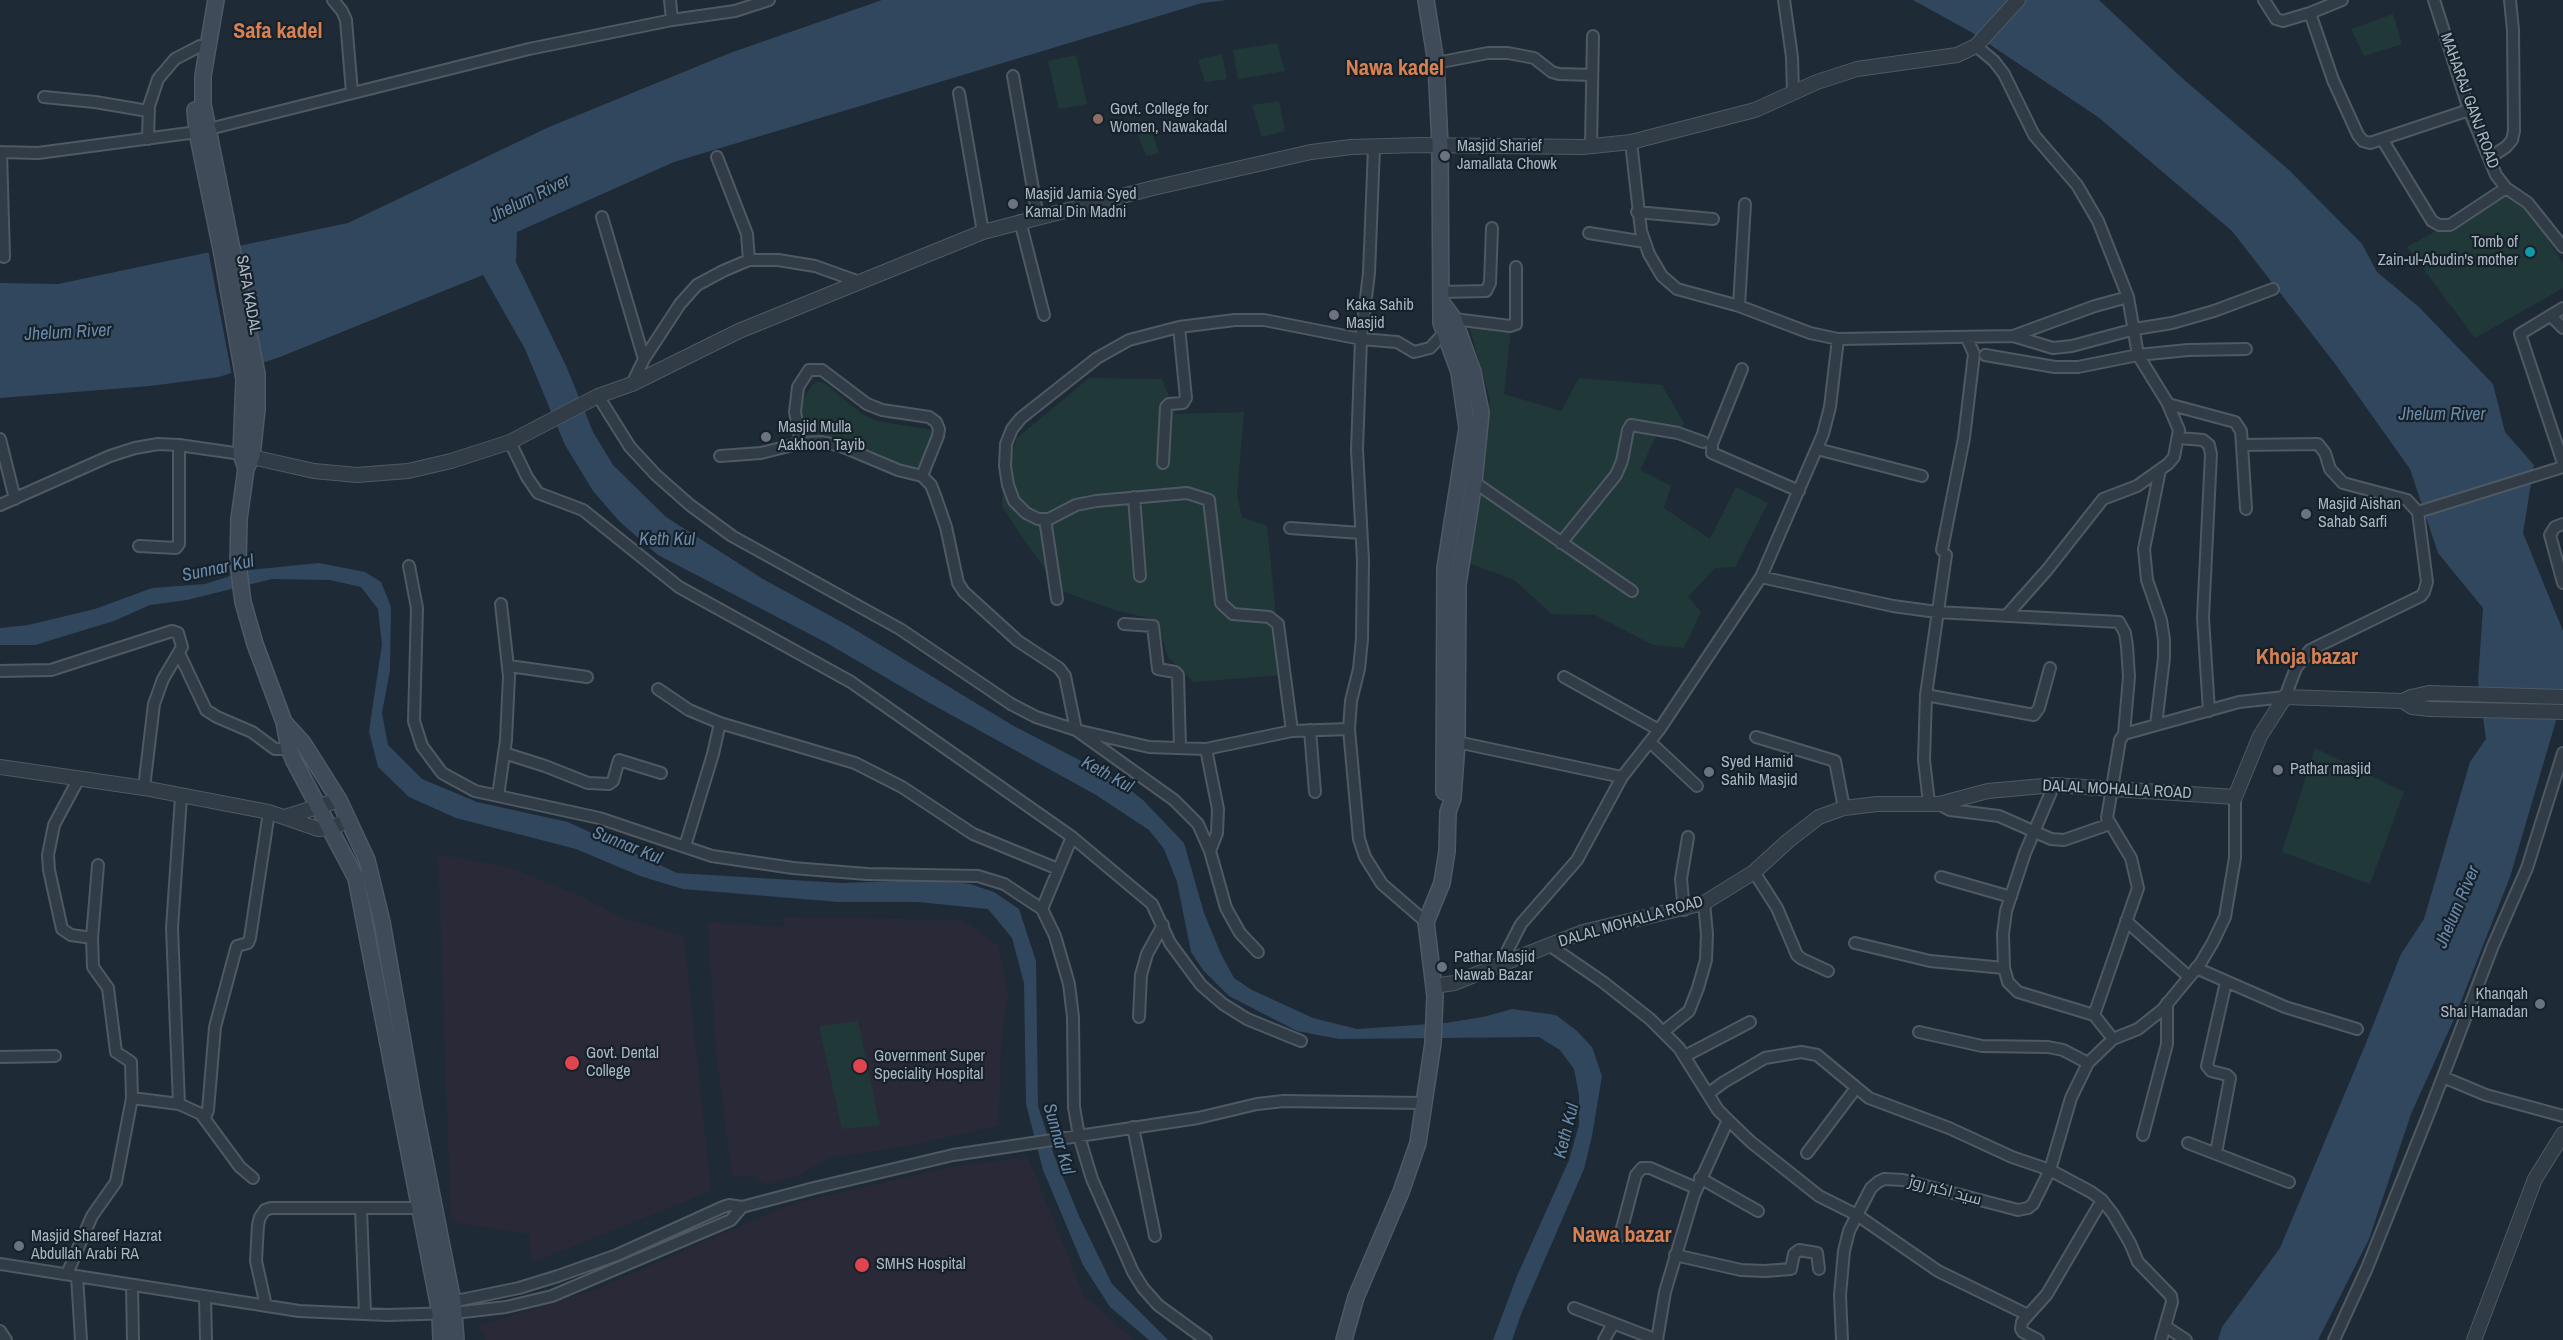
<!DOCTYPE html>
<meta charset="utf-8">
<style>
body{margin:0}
canvas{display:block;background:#1e2a35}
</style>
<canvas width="2563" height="1340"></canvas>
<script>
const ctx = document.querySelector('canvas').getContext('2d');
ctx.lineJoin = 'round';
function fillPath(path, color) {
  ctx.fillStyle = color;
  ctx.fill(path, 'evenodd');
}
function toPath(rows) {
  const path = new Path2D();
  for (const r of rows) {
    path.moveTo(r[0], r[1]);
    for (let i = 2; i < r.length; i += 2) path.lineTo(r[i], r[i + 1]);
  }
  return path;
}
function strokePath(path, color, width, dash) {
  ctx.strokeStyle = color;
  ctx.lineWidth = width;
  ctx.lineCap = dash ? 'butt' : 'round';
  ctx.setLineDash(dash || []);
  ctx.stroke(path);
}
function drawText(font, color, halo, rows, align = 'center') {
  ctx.font = font + ' "Archivo Narrow",Cairo,sans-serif';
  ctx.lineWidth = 4.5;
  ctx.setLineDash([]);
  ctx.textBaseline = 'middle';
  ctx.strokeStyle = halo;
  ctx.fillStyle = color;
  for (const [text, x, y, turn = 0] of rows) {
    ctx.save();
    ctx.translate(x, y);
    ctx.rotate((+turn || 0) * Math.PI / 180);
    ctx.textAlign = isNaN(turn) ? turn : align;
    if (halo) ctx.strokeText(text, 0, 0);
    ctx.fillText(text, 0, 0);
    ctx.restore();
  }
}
fillPath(toPath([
 [438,854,511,868,582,897,623,918,684,936,711,1191,532,1263,529,1234,451,1222],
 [784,917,962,920,999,946,1008,995,1001,1042,999,1125,919,1144,830,1158,799,1175,766,1185,751,1176,732,1177,715,1041,708,922,784,927],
 [1028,1157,1084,1296,1134,1340,487,1340,478,1326,597,1289,788,1205,945,1168]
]), '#2a2937');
fillPath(toPath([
 [2393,14,2402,44,2364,56,2351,29],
 [1277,43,1285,71,1238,79,1233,50],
 [1222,54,1227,79,1205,82,1198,60],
 [1076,55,1087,104,1059,109,1048,61],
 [1279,101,1285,131,1262,137,1252,105],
 [1150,127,1159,153,1146,156,1136,130],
 [2507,192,2526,205,2563,263,2563,288,2475,338,2407,247,2436,231,2450,228],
 [1467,319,1511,329,1504,394,1561,411,1579,378,1662,385,1684,423,1680,435,1658,432,1640,470,1671,486,1664,508,1710,539,1736,487,1768,503,1735,567,1715,568,1688,597,1701,612,1684,648,1653,645,1595,615,1552,614,1514,580,1469,563,1490,399],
 [1089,378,1162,379,1176,414,1244,412,1237,495,1242,517,1267,526,1282,675,1194,682,1168,657,1157,620,1114,610,1060,590,1022,537,1002,506,1003,478,1017,438],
 [817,381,824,383,862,414,877,421,933,430,934,436,920,474,802,440,799,418,800,404,812,385],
 [2315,748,2404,792,2370,884,2282,852],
 [858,1021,880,1125,842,1129,819,1026]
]), '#203838');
fillPath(toPath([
 [882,0,1227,0,1202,3,674,162,517,232,516,262,567,368,593,432,613,465,666,517,763,579,849,626,1012,725,1116,779,1143,800,1184,843,1204,913,1221,954,1234,978,1252,990,1313,1018,1357,1029,1445,1023,1483,1017,1512,1009,1556,1015,1577,1031,1592,1047,1602,1076,1592,1136,1584,1169,1522,1312,1512,1340,1493,1340,1517,1276,1569,1160,1579,1125,1579,1095,1574,1069,1560,1050,1539,1037,1339,1039,1297,1031,1229,996,1203,970,1191,952,1177,882,1164,849,1149,830,1096,795,926,701,825,642,658,555,620,522,593,491,565,445,525,349,483,275,280,357,219,377,150,386,0,398,0,283,58,284,348,223,549,127,730,53],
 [1913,0,2099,0,2182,78,2289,170,2362,244,2377,272,2419,307,2493,384,2505,432,2534,465,2523,533,2563,631,2563,697,2510,877,2454,1019,2411,1114,2369,1239,2318,1340,2218,1340,2222,1327,2280,1248,2366,1043,2401,954,2424,919,2470,762,2486,739,2478,681,2483,608,2438,553,2410,469,2336,365,2232,231,2098,117,1971,32],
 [319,563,365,572,381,582,391,607,390,670,382,713,388,745,422,779,477,802,568,822,677,873,842,883,932,880,970,884,994,892,1019,909,1036,961,1038,1106,1054,1155,1079,1216,1112,1284,1168,1340,1149,1340,1110,1307,1083,1265,1043,1170,1026,1104,1024,983,1012,938,988,909,918,902,838,902,683,889,640,876,576,849,456,818,409,797,378,767,369,731,382,644,378,609,361,587,330,580,272,579,187,600,150,605,114,621,35,645,0,645,0,628,28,625,95,609,152,588,205,584,249,570]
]), '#30475e');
fillPath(toPath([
 [237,243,260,367,232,376,208,249]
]), '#1e2a35');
const minor = toPath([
 [333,0,342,11,346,20,352,93],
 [670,0,672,20],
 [1784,0,1792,57,1793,93],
 [2264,0,2276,19,2283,21,2310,13],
 [2342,0,2310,13,2333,80,2358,135,2363,141,2370,143,2469,110],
 [2434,0,2469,110,2496,175,2506,188,2528,203,2563,247],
 [1976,46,1994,61,2004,74,2034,135,2077,185,2098,221,2128,297,2138,355,2167,402,2179,430,2174,457,2168,464,2137,486,2103,499,2047,570,2007,615],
 [1436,63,1488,53,1508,53,1534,58,1552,72,1559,74,1592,75],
 [1013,76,1038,217],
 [959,93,983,232],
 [44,97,95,102,148,111],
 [148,139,149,106,158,79,175,59,200,46],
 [2382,139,2432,221,2439,225,2450,225,2506,188],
 [1631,142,1641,231,1649,254,1662,276,1677,289,1739,306,1810,333,1838,339,2013,336,2095,306,2128,297],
 [1591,146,1593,36],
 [1374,148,1369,273,1361,339,1357,450,1363,560,1362,639,1359,669,1351,701,1349,729,1359,839,1365,857,1382,884,1426,922],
 [0,152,38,153,197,132,529,49,672,20,735,11,769,0],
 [1,152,4,257],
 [717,157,747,234,749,260],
 [2489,158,2506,147,2512,140,2514,131,2513,30,2510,0],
 [1637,212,1713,219],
 [602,217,644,359],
 [1020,221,1044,315],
 [1589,233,1645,242],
 [1441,292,1486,291,1490,283,1492,228],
 [1739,306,1745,204],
 [2563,308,2520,334,2563,463],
 [2551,316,2563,328],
 [1454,319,1510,326,1516,324,1516,267],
 [2013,336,2053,348,2072,346,2135,329,2172,323,2214,311,2273,289],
 [1985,355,2055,367,2078,367,2138,355,2188,350,2246,349],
 [1742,369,1712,444,1712,453,1799,491],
 [632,384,644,359,680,304,697,285,723,271,749,260,778,260,815,266,857,281],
 [598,396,630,447,656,475,690,505,732,536,900,629,1011,704,1036,717,1076,730,1149,747,1206,749,1292,731,1349,729],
 [2179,438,2203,440,2209,445,2211,454,2203,618,2209,711],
 [0,439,15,499],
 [510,442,527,477,538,493,583,510,679,587,851,682,1072,837,1152,904,1170,943,1201,985,1223,1004,1247,1019,1301,1041],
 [801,443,795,412,798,387,809,370,822,370,867,404,882,410,929,417,936,422,939,429,938,436,922,476],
 [2242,445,2246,509],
 [1817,449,1922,476],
 [720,456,761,453,801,443,822,442,841,446,898,470,922,476,931,485,936,498,946,527,958,583,964,592,1018,641,1059,668,1065,676,1076,730,1174,800,1198,824,1210,851,1226,908,1240,933,1258,952],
 [1163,463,1166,407,1169,404,1183,403,1186,398,1179,327],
 [1474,482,1632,591],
 [1134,497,1140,576],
 [0,505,110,456,135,448,158,444,179,445,241,454],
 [2418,512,2563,467],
 [1045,519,1057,599],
 [2563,524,2555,527,2550,535,2563,583],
 [1290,528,1361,533],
 [1561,543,1616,475,1622,461,1628,430,1631,425,1678,433,1703,442],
 [139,546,176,548,179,544,179,445],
 [1942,550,1964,438,1974,354,1967,338],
 [409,566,417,608,414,721,422,746,442,773,475,791,599,818,712,856,793,868,867,874,978,876,1004,884,1042,909,1055,936,1069,984,1073,1017,1074,1107,1079,1136,1092,1179,1133,1272,1143,1288,1158,1305,1206,1340],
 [1761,577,1893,606,1937,612,2119,622,2125,633,2127,646,2129,677,2124,734],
 [1124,624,1153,626,1158,669,1175,672,1178,675,1180,748],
 [179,653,206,710,217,717,252,732,275,749,289,749],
 [509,666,587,677],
 [0,671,51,670,172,631,178,633,182,647,163,679,154,704,144,788],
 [1564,677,1659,730],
 [658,689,689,710,720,723,855,763,902,787,973,834,1058,869],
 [1926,695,2034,715,2039,708,2050,668],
 [2156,725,2164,658,2164,640,2161,620,2147,580,2144,549,2160,470],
 [1310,730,1315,792],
 [1292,731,1278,624,1269,617,1233,614,1221,603,1209,500,1187,493,1096,501,1076,505,1049,519,1038,519,1026,513,1014,501,1008,485,1005,466,1006,444,1012,429,1021,418,1097,358,1129,340,1179,327,1235,320,1264,320,1361,339,1397,342,1414,352,1430,348,1444,333],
 [1756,737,1835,761,1844,808],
 [1457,742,1622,777],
 [1650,742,1697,786],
 [1206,749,1218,809,1217,833,1210,851],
 [504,753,545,766,588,783,609,784,613,781,619,760,661,773],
 [78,780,54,825,48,855,49,870,62,929,71,935,92,938],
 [2054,785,2025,853,2006,911,2003,934,2004,968,2008,982,2018,992,2094,1015],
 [498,796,506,740,509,676,501,604],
 [1929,803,1924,760,1926,695,1946,555],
 [1939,804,1950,810,1999,816,2051,839,2064,840,2110,824],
 [685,846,713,754,720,723],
 [1754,872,1777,908,1797,955,1802,959,1828,971],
 [1941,877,2011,897],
 [1042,909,1072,837],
 [1684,910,1681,879,1688,837],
 [2126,921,2188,976],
 [1855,943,1930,961,2004,968],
 [1549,945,1603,982,1650,1019,1679,1048,1718,1110,1728,1120,1751,1142,1819,1196,1857,1215,1938,1271,2028,1315],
 [1499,967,1521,924,1577,860,1622,777,1659,730,1761,577,1823,434,1830,407,1838,339],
 [2196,968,2285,1007,2357,1029],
 [1139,1017,1141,975,1147,954,1163,925],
 [1664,1031,1689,1011,1698,988,1706,960,1707,934,1704,903],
 [1919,1032,1982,1046,2048,1047,2063,1050,2088,1063],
 [2113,1039,2094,1015,2138,888,2131,858,2107,818,2120,740,2124,734,2239,702,2285,697,2296,668,2310,650,2421,596,2424,592,2427,582,2418,512,2407,500,2343,483,2330,469,2325,453,2318,444,2242,445,2241,431,2235,422,2168,404],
 [1685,1056,1750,1022],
 [0,1057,55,1056],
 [2443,1077,2486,1095,2563,1116],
 [1709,1093,1724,1082,1765,1058,1801,1052,1817,1055,1869,1098,1949,1128,2012,1157,2050,1170,2091,1192,2102,1200,2113,1214,2130,1243,2138,1262,2171,1296,2172,1302,2161,1340],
 [132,1098,179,1104,201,1114,240,1167,253,1178],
 [179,1104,172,928,181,797],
 [205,1118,208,1110,215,1027,236,949,237,946,248,943,250,938,269,812],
 [1133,1127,1155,1236],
 [2143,1135,2167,1044,2167,1003],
 [2188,1143,2289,1182],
 [1807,1153,1856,1088],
 [2216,1153,2230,1078,2227,1075,2211,1071,2207,1066,2226,982],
 [1700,1178,1758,1211],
 [361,1208,365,1314],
 [1620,1236,1636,1175,1642,1168,1650,1168,1696,1188],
 [1675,1255,1741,1270,1765,1271,1791,1269,1794,1254,1799,1250,1817,1253,1819,1269],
 [0,1264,299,1311,387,1315,454,1313,506,1307,552,1296,731,1220,742,1207],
 [67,1274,92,1216,116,1182,132,1098,131,1062,116,1052,108,988,93,967,92,938,98,865],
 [77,1276,81,1340],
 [132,1285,133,1340],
 [205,1298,206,1340],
 [446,1303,519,1288,558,1276,617,1255,723,1207,729,1205,742,1207,814,1188,953,1155,1198,1118,1257,1104,1284,1101,1422,1103],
 [266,1306,256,1261,258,1225,260,1217,265,1210,271,1208,419,1208],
 [1574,1308,1657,1340],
 [2165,1326,2186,1340],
 [0,1331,6,1340],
 [1604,1340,1613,1324],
 [1657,1340,1665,1292,1694,1195,1728,1120],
 [1842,1340,1840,1295,1844,1251,1849,1231,1857,1215,1871,1188,1878,1182,1884,1179,1903,1180,2018,1210,2028,1208,2033,1204,2050,1170,2071,1098,2088,1063,2113,1039,2138,1029,2162,1010,2200,964,2213,942,2225,917,2235,858,2235,797],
 [2038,1340,2023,1332,2021,1329,2022,1322,2047,1294,2102,1200],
 [2334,1340,2367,1268,2429,1113,2492,948,2527,868,2563,753]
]);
const tertiary = toPath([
 [243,455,314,471,357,475,408,471,451,461,510,442,598,396,632,384,739,331,983,232,1153,188,1311,152,1351,147,1420,145,1583,147,1631,142,1755,110,1817,82,1857,69,1957,55,1976,46,2018,0],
 [2403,701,2412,707,2430,709,2563,712],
 [0,767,144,788,269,812,318,829,331,828,349,820],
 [285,817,339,800],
 [1434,986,1454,983,1583,932,1704,903,1754,872,1788,841,1819,817,1844,808,1877,804,1939,804,1988,791,2054,785,2235,797,2260,736,2285,697,2403,701,2411,697,2429,693,2563,697],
 [2474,1340,2535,1179,2563,1134]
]);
const secondary = toPath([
 [216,0,203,76,203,104,257,374,257,409,252,456,246,469,239,519,238,564,243,602,255,644,284,722,289,749,294,761,356,878,440,1313,441,1340],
 [1426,0,1436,63,1440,145,1441,323,1459,372,1467,428,1445,568,1444,792],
 [195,110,197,132,221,249,244,379,241,454,246,469],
 [284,722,303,743,339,800,367,860,382,922,415,1110,453,1302,456,1340],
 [1344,1340,1356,1297,1401,1192,1418,1143,1433,1043,1435,996,1426,922,1442,883,1447,851,1448,812,1453,798,1457,742,1458,584,1474,482,1481,413,1473,372,1454,319,1442,303]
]);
strokePath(minor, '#4e5964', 14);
strokePath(tertiary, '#4e5964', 16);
strokePath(secondary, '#4e5964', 18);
strokePath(minor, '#313c46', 10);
strokePath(tertiary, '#313c46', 14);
strokePath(secondary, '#3f4b59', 15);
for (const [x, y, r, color] of [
 [1098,119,6,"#8d6e63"],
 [1445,156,6,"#6b7280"],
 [1013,204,6,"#6b7280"],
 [2530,252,6,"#0f9aa8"],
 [1334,315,6,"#6b7280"],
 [766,437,6,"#6b7280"],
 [2306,514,6,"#6b7280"],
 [2278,770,6,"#6b7280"],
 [1709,772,6,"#6b7280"],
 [1442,967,6,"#6b7280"],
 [2540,1004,6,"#6b7280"],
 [572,1063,8,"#e0444e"],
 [860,1066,8,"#e0444e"],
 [19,1246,6,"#6b7280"],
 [862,1265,8,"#e0444e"]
]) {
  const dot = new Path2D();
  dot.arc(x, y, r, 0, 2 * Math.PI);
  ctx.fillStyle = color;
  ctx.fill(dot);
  strokePath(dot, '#17212a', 2);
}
drawText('16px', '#aab6c4', '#17212a', [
 ["MAHARAJ GANJ ROAD",2469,101,70],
 ["SAFA KADAL",248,295,80],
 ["DALAL MOHALLA ROAD",2117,790,3],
 ["DALAL MOHALLA ROAD",1631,922,-16],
 ["سید اکبر روڑ",1945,1191,15]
]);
drawText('16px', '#aab6c4', '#17212a', [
 ["Govt. College for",1110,110],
 ["Women, Nawakadal",1110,128],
 ["Masjid Sharief",1457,147],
 ["Jamallata Chowk",1457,165],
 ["Masjid Jamia Syed",1025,195],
 ["Kamal Din Madni",1025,213],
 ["Tomb of",2518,243,"right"],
 ["Zain-ul-Abudin's mother",2518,261,"right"],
 ["Kaka Sahib",1346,306],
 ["Masjid",1346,324],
 ["Masjid Mulla",778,428],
 ["Aakhoon Tayib",778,446],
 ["Masjid Aishan",2318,505],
 ["Sahab Sarfi",2318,523],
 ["Syed Hamid",1721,763],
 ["Sahib Masjid",1721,781],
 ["Pathar masjid",2290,770],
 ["Pathar Masjid",1454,958],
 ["Nawab Bazar",1454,976],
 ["Khanqah",2528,995,"right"],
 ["Shai Hamadan",2528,1013,"right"],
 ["Govt. Dental",586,1054],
 ["College",586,1072],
 ["Government Super",874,1057],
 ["Speciality Hospital",874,1075],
 ["Masjid Shareef Hazrat",31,1237],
 ["Abdullah Arabi RA",31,1255],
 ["SMHS Hospital",876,1265]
], 'left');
drawText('italic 18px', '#698aaa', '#17212a', [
 ["Jhelum River",530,199,-26],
 ["Jhelum River",68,333,-3],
 ["Jhelum River",2442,415],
 ["Keth Kul",667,540],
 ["Sunnar Kul",218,569,-12],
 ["Keth Kul",1107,775,29],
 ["Sunnar Kul",627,846,22],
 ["Jhelum River",2458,907,-67],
 ["Keth Kul",1567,1131,-76],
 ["Sunnar Kul",1058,1139,74]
]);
drawText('bold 22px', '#d78052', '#17212a', [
 ["Safa kadel",278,32],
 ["Nawa kadel",1395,69],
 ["Khoja bazar",2307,658],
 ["Nawa bazar",1622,1236]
]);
</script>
